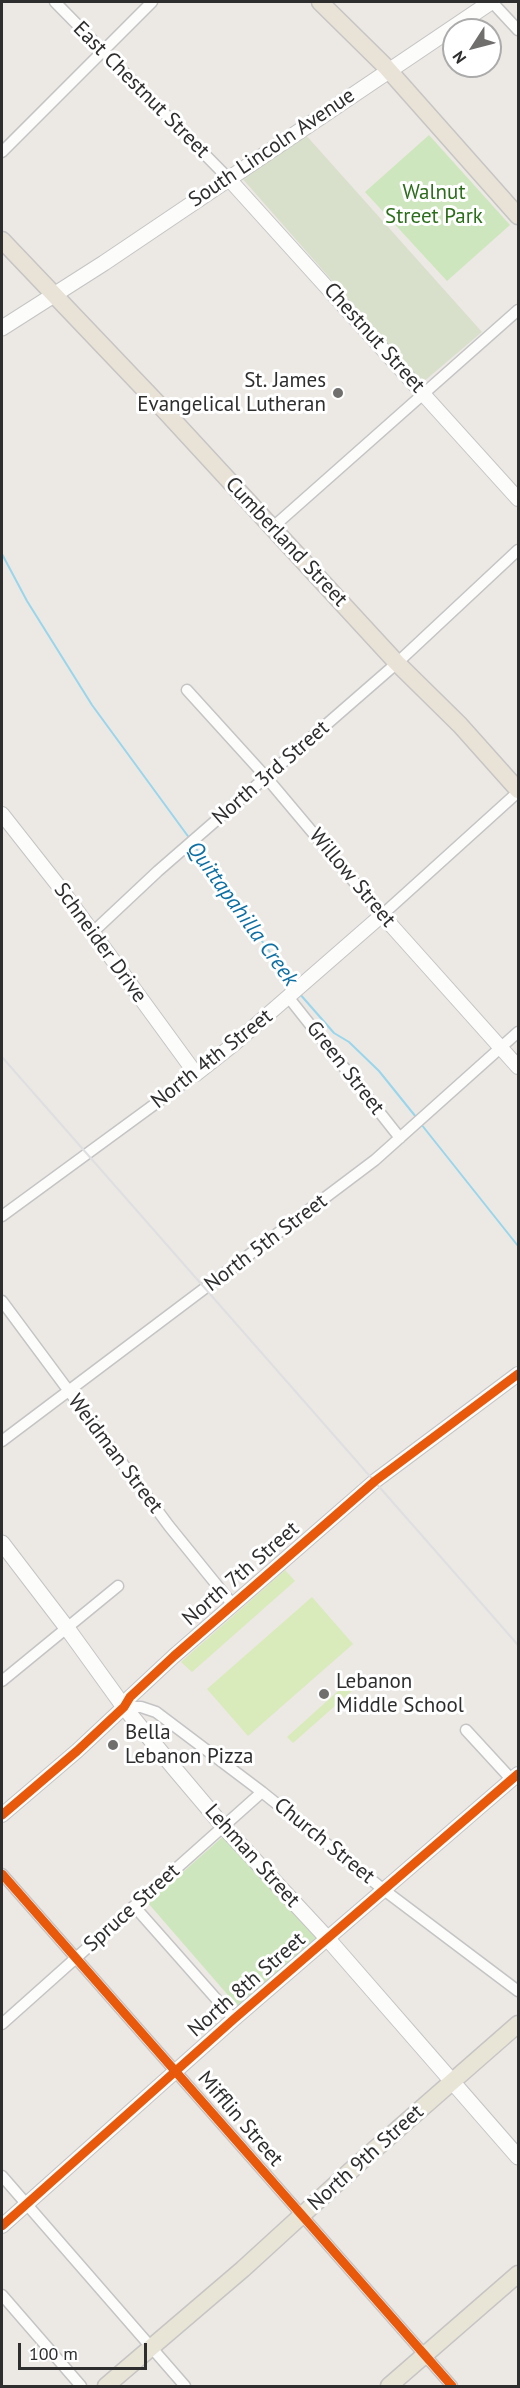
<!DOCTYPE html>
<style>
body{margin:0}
#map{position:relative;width:520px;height:2388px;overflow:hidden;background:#ece8e4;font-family:"PT Sans",sans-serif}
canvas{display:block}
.frame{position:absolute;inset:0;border:3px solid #2e2e2e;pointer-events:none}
.north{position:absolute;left:442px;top:18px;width:60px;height:60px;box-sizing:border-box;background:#fff;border:2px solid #ababab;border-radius:50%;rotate:234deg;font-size:16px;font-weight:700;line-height:24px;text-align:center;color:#2e2e2e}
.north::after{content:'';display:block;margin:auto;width:21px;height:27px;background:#706f6e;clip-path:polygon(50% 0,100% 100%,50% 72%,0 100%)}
.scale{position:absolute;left:18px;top:2343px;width:129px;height:27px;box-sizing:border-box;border:3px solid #2e2e2e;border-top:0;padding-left:8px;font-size:18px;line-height:21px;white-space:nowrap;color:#2e2e2e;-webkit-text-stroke:4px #fff;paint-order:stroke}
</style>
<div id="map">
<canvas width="520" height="2388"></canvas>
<div class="frame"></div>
<div class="north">N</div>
<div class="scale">100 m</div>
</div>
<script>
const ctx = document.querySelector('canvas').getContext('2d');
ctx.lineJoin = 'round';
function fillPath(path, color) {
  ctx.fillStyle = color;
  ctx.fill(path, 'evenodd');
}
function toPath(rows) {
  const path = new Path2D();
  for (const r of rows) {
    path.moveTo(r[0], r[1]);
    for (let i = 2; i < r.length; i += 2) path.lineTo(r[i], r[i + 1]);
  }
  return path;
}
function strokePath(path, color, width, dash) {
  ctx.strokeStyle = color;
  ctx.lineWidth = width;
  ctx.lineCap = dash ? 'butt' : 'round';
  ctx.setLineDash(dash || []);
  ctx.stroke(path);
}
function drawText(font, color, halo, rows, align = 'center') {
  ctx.font = font + ' "PT Sans",sans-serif';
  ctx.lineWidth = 6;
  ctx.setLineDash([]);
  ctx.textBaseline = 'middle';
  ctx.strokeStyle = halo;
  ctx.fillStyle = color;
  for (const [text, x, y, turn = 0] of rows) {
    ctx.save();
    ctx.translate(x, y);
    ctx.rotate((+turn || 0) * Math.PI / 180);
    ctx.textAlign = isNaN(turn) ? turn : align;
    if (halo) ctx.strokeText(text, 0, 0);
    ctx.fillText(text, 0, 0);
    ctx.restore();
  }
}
fillPath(toPath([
 [429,135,510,225,447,281,365,192],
 [227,1833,322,1938,240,2009,148,1903]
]), '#cee6be');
fillPath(toPath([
 [304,133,482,332,422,383,241,177]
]), '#d8e0cc');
fillPath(toPath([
 [285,1570,295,1581,192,1672,181,1662],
 [312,1597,353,1644,248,1736,207,1689],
 [347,1683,353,1690,293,1743,287,1737]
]), '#d9eabb');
strokePath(toPath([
 [2,554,27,601,92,705,190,839],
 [193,844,294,986],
 [299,993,334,1033,349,1042,379,1071,416,1117],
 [421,1124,518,1246]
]), '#99d6ec', 2);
const minor = toPath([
 [55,2,228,178],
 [492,2,518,30],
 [2,152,152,2],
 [273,527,518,310],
 [187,690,266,777,382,915,518,792],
 [93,932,158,871,397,663,518,550],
 [289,998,400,1138],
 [2,1216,196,1074],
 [2,1301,169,1526,233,1605],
 [2,1441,375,1160,518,1032],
 [2,1681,118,1586],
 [124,1707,141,1707,156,1712,262,1792,384,1890,518,1991],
 [466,1730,512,1780],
 [2,1874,452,2386],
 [134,1906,234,2019],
 [2,2024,262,1792],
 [2,2176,185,2386],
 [2,2295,81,2386]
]);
const tertiary = toPath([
 [228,178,518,499],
 [2,814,61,889,196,1074,234,1044,382,915,518,1067],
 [2,1815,77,1751,124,1707,130,1697,174,1656,375,1481,518,1374],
 [2,2226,234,2019,518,1774]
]);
const secondary = toPath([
 [2,328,104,263,491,2],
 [2,1543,67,1628,124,1707,174,1768,223,1826,327,1938,518,2157]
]);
const primary = toPath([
 [106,2386,243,2269,358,2164,518,2024],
 [389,2386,518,2274]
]);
const trunk = toPath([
 [320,2,385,66,518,216],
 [2,240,164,410,397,663,460,725,518,790]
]);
strokePath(minor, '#c5c4c5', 13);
strokePath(tertiary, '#c5c4c5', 16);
strokePath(secondary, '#c5c4c5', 17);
strokePath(primary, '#c6c5c4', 19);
strokePath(trunk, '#c6c5c4', 19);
strokePath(minor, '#fcfcfb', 10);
strokePath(tertiary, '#fcfcfb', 14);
strokePath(secondary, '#fcfcfb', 15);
strokePath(primary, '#e8e4d6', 16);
strokePath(trunk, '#e9e2d6', 16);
strokePath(toPath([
 [2,1057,518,1645]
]), '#dfdfe1', 2);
strokePath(toPath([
 [2,1815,77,1751,124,1707,130,1697,174,1656,375,1481,518,1374],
 [2,1874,452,2386],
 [2,2226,234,2019,518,1774]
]), '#e8590c', 9);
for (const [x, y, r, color] of [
 [338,393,6,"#706f6e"],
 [324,1694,6,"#706f6e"],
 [113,1745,6,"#706f6e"]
]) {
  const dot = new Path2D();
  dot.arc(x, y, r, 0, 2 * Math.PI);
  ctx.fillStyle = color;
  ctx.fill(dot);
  strokePath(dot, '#fff', 2);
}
drawText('21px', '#2e2e2e', '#fff', [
 ["East Chestnut Street",141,90,45],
 ["South Lincoln Avenue",272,148,-34],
 ["Chestnut Street",374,338,48],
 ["Cumberland Street",286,542,47],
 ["North 3rd Street",271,773,-41],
 ["Willow Street",352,878,50],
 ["Schneider Drive",100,943,54],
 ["North 4th Street",212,1059,-38],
 ["Green Street",345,1068,52],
 ["North 5th Street",266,1243,-37],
 ["Weidman Street",115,1454,53],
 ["North 7th Street",241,1574,-41],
 ["Church Street",324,1841,39],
 ["Lehman Street",252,1856,48],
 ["Spruce Street",132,1908,-42],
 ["North 8th Street",247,1985,-41],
 ["Mifflin Street",240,2119,49],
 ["North 9th Street",366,2158,-42]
]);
drawText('21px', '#2c6e1b', '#fff', [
 ["Walnut",434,193],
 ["Street Park",434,217]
]);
drawText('21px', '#2e2e2e', '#fff', [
 ["St. James",326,381,"right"],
 ["Evangelical Lutheran",326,405,"right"],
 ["Lebanon",336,1682],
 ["Middle School",336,1706],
 ["Bella",125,1733],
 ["Lebanon Pizza",125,1757]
], 'left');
drawText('italic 22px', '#0d6fa3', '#fff', [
 ["Quittapahilla Creek",242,914,54]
]);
</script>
